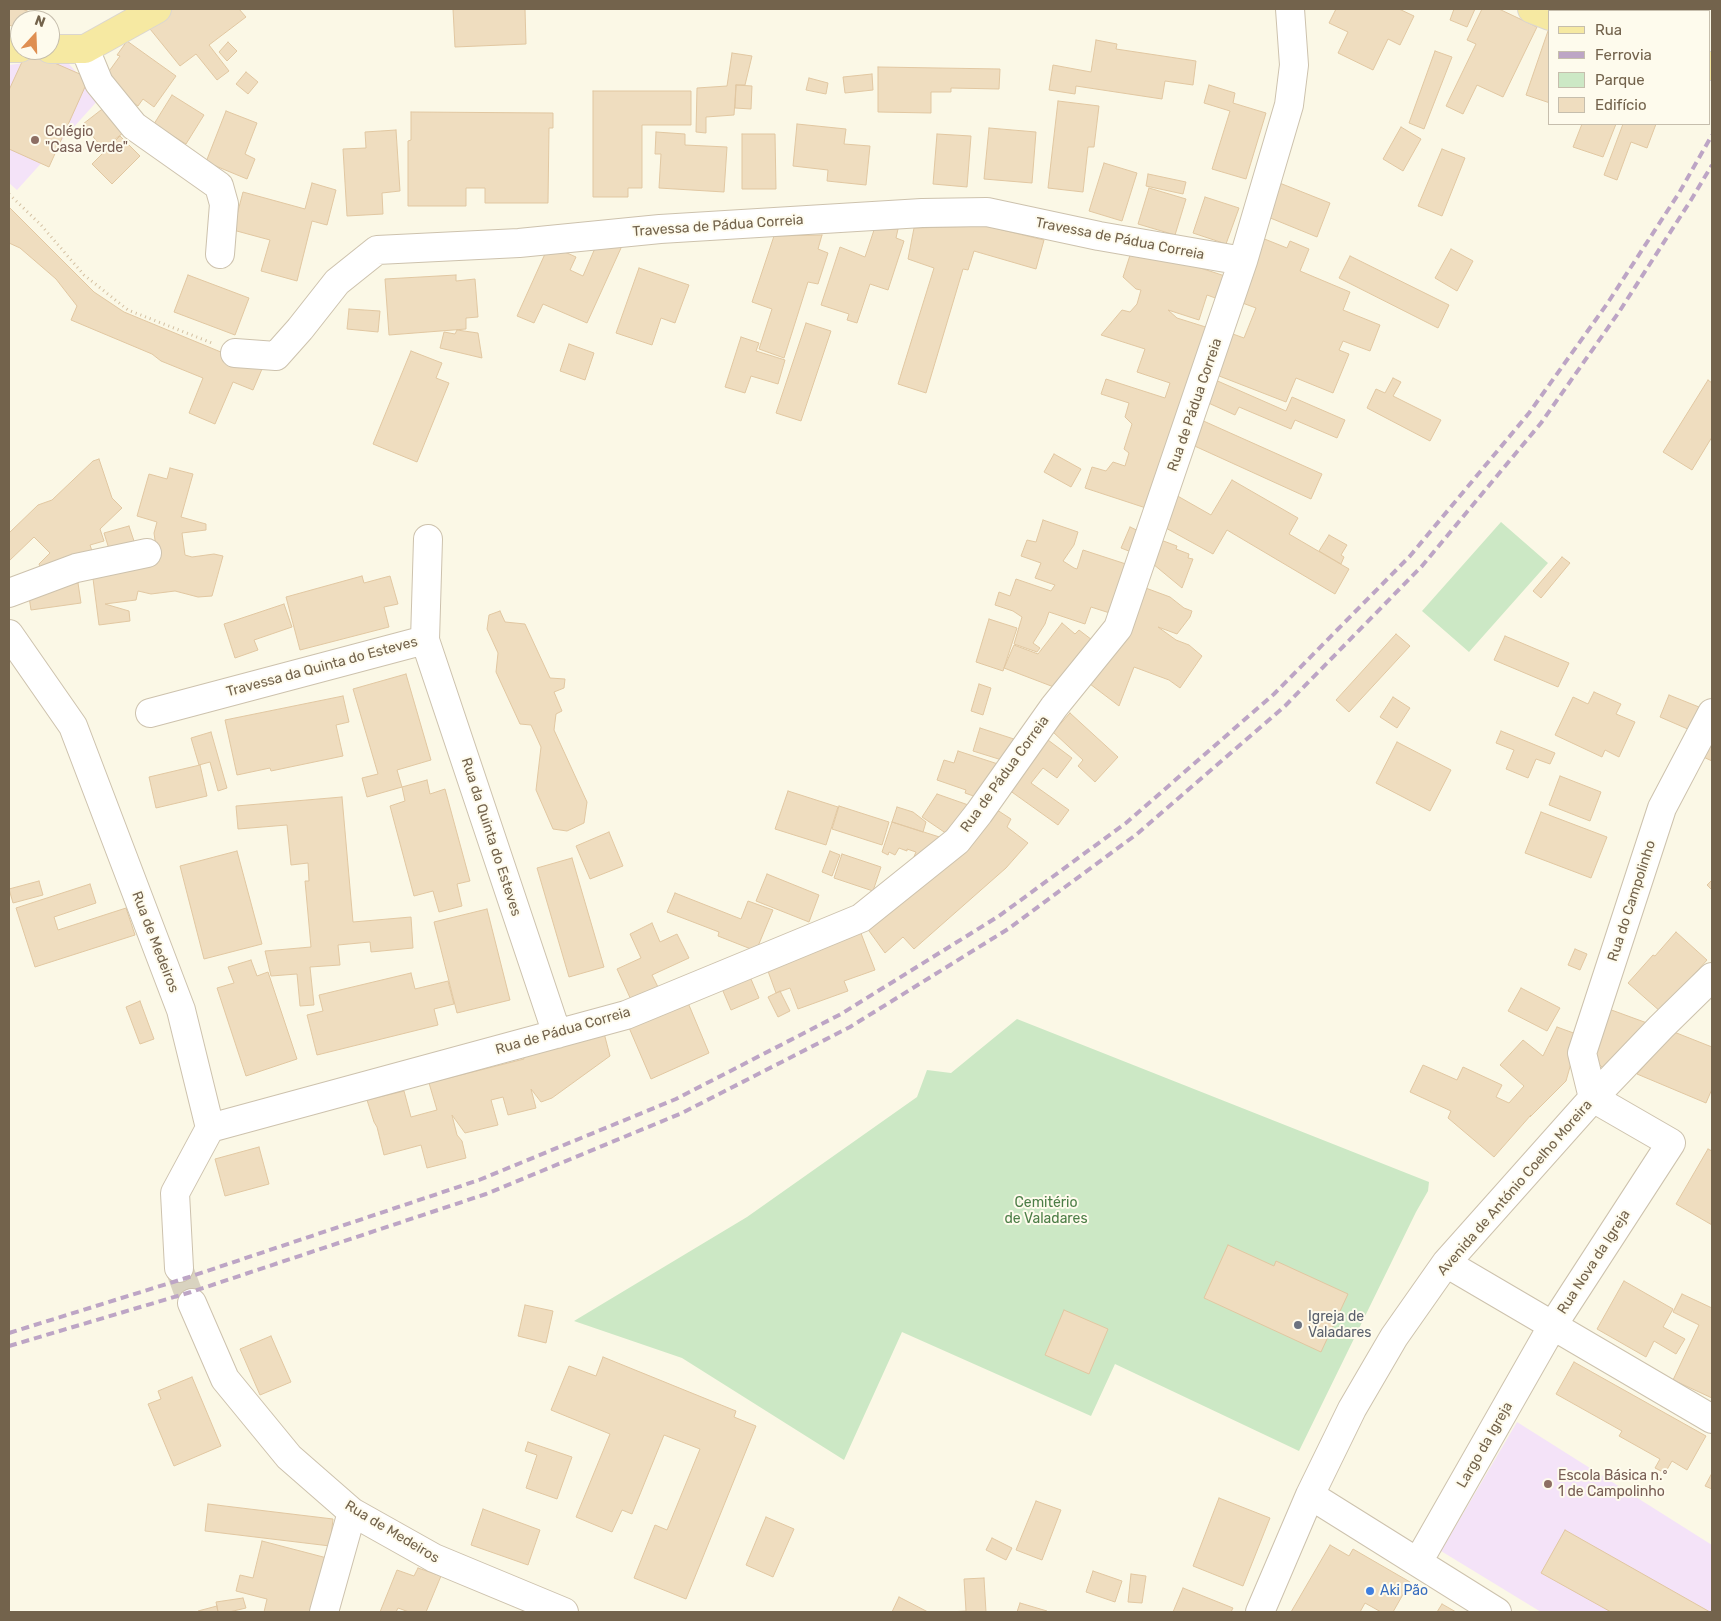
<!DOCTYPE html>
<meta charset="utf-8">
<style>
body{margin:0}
#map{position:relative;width:1721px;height:1621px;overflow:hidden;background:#fbf8e6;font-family:Rubik,sans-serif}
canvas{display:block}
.frame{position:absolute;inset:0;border:10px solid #73634c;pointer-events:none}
.legend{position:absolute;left:1548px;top:10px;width:162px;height:115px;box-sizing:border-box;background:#fefbed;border:1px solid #c6bead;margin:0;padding:6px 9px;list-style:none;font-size:15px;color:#73634c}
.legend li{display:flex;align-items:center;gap:10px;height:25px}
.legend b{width:25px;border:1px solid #c6bead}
.north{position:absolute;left:10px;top:10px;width:50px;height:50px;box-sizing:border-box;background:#fefbed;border:1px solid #c6bead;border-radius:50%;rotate:20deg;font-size:14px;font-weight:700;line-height:20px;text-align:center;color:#73634c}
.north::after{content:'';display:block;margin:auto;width:18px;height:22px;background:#df8f52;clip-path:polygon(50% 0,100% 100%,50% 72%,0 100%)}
</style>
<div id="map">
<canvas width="1721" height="1621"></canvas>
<div class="frame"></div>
<ul class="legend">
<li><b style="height:6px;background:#f6e9a2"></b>Rua</li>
<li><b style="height:6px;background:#bda5c5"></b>Ferrovia</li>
<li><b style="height:14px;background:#cce8c5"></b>Parque</li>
<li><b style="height:14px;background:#efddbf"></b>Edifício</li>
</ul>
<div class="north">N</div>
</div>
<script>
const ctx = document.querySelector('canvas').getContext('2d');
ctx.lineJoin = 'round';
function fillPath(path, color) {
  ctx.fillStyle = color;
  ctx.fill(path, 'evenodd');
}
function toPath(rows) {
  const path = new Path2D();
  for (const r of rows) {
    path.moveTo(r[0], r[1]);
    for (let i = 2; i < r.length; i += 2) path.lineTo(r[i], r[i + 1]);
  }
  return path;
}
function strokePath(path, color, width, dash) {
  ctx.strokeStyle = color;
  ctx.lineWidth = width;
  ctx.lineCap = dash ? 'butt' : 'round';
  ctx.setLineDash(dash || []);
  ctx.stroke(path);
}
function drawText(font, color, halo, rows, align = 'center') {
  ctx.font = font + ' Rubik,sans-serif';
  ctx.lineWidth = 4;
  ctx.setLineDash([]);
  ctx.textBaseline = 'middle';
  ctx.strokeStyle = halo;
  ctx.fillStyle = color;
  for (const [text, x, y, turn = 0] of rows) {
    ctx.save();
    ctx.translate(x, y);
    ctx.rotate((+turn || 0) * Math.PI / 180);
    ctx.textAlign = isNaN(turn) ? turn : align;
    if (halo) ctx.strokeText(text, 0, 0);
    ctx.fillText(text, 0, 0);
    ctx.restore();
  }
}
fillPath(toPath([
 [40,61,68,63,100,98,17,190,9,183,9,65],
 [1517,1422,1712,1545,1712,1612,1541,1612,1441,1551]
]), '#f4e3f8');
fillPath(toPath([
 [1501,522,1548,563,1469,652,1422,611],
 [1017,1019,1429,1182,1428,1191,1416,1212,1299,1451,1115,1364,1091,1416,902,1332,844,1460,682,1358,574,1321,747,1217,917,1097,927,1070,951,1073]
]), '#cce8c5');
const building = toPath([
 [9,9,22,9,30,12,27,20,20,20,20,29,9,25,9,9],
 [165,9,239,9,246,17,209,45,229,71,217,80,196,54,180,66,146,24,165,9],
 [453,9,525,9,526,44,455,47,453,9],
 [1336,9,1399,9,1414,16,1400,45,1388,39,1373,70,1338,53,1348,32,1329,23,1336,9],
 [1454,9,1475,9,1467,27,1450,20,1454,9],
 [1482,9,1499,9,1537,27,1503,97,1477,85,1463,114,1446,106,1476,44,1467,40,1482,9],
 [1626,9,1680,9,1684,11,1633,11,1626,9],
 [1549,28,1550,29,1550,103,1526,95,1549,28],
 [1096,40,1117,44,1116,49,1196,61,1193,85,1165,81,1162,99,1076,86,1075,94,1049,90,1053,65,1091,72,1096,40],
 [127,41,176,76,154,107,143,99,138,106,102,81,120,56,117,55,127,41],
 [228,42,237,51,227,61,219,52,228,42],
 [27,51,89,78,49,167,9,149,9,90,27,51],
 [1435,51,1452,57,1424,129,1409,123,1435,51],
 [732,53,752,56,745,85,736,85,734,115,706,117,706,133,696,132,697,88,727,86,732,53],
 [878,67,1000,69,999,89,951,88,951,92,931,92,931,113,878,112,878,67],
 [246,72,258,82,248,94,236,84,246,72],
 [872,74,873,90,845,93,843,77,872,74],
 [809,78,828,83,826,94,806,90,809,78],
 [736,85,752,86,751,109,735,108,736,85],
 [1209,85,1235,93,1233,103,1266,113,1246,179,1212,169,1230,111,1204,103,1209,85],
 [593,91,691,91,691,125,642,125,642,188,628,188,628,197,593,197,593,91],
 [172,95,204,115,186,144,154,124,172,95],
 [1058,101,1099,106,1094,147,1088,147,1083,192,1048,188,1058,101],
 [110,103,129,128,103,149,83,124,110,103],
 [226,111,257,123,245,154,255,159,247,179,206,162,226,111],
 [411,112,553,113,553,128,549,128,548,203,485,203,485,188,466,188,466,206,408,206,408,141,411,140,411,112],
 [797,124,846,129,844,144,870,146,866,185,827,181,828,170,793,166,797,124],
 [1582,124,1616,124,1603,157,1573,147,1582,124],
 [1623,124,1656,124,1647,148,1631,142,1617,180,1604,175,1623,124],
 [1401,127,1421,139,1403,171,1383,159,1401,127],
 [989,128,1036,132,1032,183,984,179,989,128],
 [396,130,400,191,382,193,383,214,347,216,343,149,366,148,365,132,396,130],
 [656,132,685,134,685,145,727,147,724,192,659,188,661,154,655,154,656,132],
 [742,134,775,134,776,189,742,189,742,134],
 [937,134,971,136,967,187,933,184,937,134],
 [120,136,140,156,112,184,92,164,120,136],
 [1442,149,1465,158,1442,216,1418,206,1442,149],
 [1104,163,1137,173,1122,221,1089,211,1104,163],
 [1148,174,1186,182,1183,194,1146,186,1148,174],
 [1277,182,1330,203,1317,237,1263,215,1277,182],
 [312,183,336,190,327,225,312,221,297,281,261,271,270,240,233,230,243,192,305,209,312,183],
 [1149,188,1186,199,1175,235,1138,224,1149,188],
 [1205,197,1239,208,1226,244,1193,233,1205,197],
 [9,207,94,292,124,312,262,369,253,390,233,382,215,424,189,413,203,378,161,361,152,354,71,320,77,306,56,279,20,248,9,243,9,207],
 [986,226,1044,240,1036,269,974,251,968,270,963,269,926,393,898,384,934,268,908,259,914,228,986,226],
 [898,229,896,238,904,241,888,290,870,284,857,323,847,320,849,314,821,305,840,247,865,257,874,230,898,229],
 [822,235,818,249,828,253,818,284,808,282,784,358,759,349,772,309,752,302,774,236,822,235],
 [1262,238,1287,248,1290,241,1309,249,1300,271,1350,292,1343,310,1380,325,1370,351,1343,341,1339,350,1349,354,1333,393,1296,378,1286,402,1214,374,1230,333,1244,338,1256,308,1237,301,1262,238],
 [599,239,621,248,587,323,543,304,534,323,517,316,549,245,576,257,570,270,583,276,599,239],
 [1133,246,1228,277,1221,300,1207,295,1199,320,1168,310,1177,318,1212,329,1152,510,1085,488,1092,467,1106,471,1113,462,1125,466,1129,453,1124,449,1132,424,1125,417,1129,403,1101,394,1106,379,1165,398,1170,383,1137,372,1145,349,1101,335,1122,310,1130,312,1137,304,1141,290,1136,289,1123,277,1133,246],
 [1451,249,1473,261,1457,291,1435,278,1451,249],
 [1350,256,1449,305,1438,328,1339,278,1350,256],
 [639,268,689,285,675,323,661,318,652,345,616,333,639,268],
 [188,275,249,298,235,335,174,312,188,275],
 [456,275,456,281,475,279,478,317,466,318,466,329,389,335,385,279,456,275],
 [349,309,380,311,378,332,347,329,349,309],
 [806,323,831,331,801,421,776,413,806,323],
 [457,330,478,333,482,358,440,348,444,332,455,334,457,330],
 [741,337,759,343,756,351,785,360,778,384,751,376,745,393,725,387,741,337],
 [569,344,594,353,585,380,560,371,569,344],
 [411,351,442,363,436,378,449,383,417,462,373,444,411,351],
 [1393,378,1401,382,1393,396,1441,420,1430,441,1367,408,1376,389,1385,393,1393,378],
 [1213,379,1286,411,1292,397,1345,420,1337,438,1295,420,1291,429,1239,407,1235,415,1204,401,1213,379],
 [1708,380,1712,383,1712,437,1692,470,1663,452,1708,380],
 [1199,419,1322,474,1311,499,1188,443,1199,419],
 [1054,454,1081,469,1071,487,1044,472,1054,454],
 [99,459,112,498,122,508,100,529,104,541,90,545,94,557,42,574,39,564,50,553,34,537,9,561,9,533,38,505,52,500,93,461,99,459],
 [170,468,193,474,181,517,206,524,206,530,182,533,185,555,192,557,214,554,223,556,212,596,198,597,175,591,151,594,138,591,136,600,105,604,129,611,130,621,99,625,92,571,158,562,154,533,157,522,137,516,149,474,167,479,170,468],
 [1232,480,1298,518,1289,534,1349,569,1335,594,1227,530,1213,554,1164,527,1174,494,1211,515,1232,480],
 [1043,520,1078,532,1074,545,1063,561,1074,568,1077,569,1083,550,1132,566,1116,615,1091,607,1085,624,1049,612,1045,624,1033,643,1040,648,1037,652,1014,644,1022,617,1013,611,995,605,999,592,1010,596,1016,579,1051,591,1055,585,1035,578,1041,563,1021,556,1027,540,1036,542,1043,520],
 [129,526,135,544,110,552,104,533,129,526],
 [1130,527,1143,533,1134,553,1121,548,1130,527],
 [1329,535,1347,545,1341,555,1344,557,1341,564,1319,551,1329,535],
 [1158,539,1177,546,1176,549,1189,554,1188,558,1193,559,1182,588,1153,564,1158,539],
 [1562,557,1570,563,1541,598,1533,591,1562,557],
 [362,576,364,583,390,576,398,604,384,607,389,627,300,650,286,597,362,576],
 [78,583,81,603,31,610,28,590,78,583],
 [1143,587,1170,597,1184,608,1192,611,1190,617,1177,634,1158,627,1176,640,1189,645,1202,656,1180,688,1169,680,1134,667,1119,706,1090,684,1122,643,1143,587],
 [284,604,292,627,254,640,258,650,235,658,224,624,284,604],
 [500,611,505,622,525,624,550,678,565,679,564,688,554,692,562,711,556,714,554,730,587,802,584,823,567,831,553,829,536,790,541,747,531,725,520,724,496,672,498,653,487,629,489,615,500,611],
 [989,619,1017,628,1003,671,976,662,989,619],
 [1062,623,1075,634,1079,630,1096,643,1059,689,1004,668,1014,645,1038,654,1062,623],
 [1396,634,1410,646,1349,712,1336,700,1396,634],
 [1505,636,1569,663,1558,687,1494,660,1505,636],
 [406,674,431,760,397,770,402,787,367,797,362,778,378,774,353,689,406,674],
 [979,684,991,688,983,715,971,711,979,684],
 [1594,692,1621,704,1616,714,1635,722,1619,757,1605,750,1602,757,1555,735,1573,697,1588,704,1594,692],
 [1669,695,1699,707,1690,730,1660,717,1669,695],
 [343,696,349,722,336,725,343,756,271,771,270,768,237,775,225,720,343,696],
 [1393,697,1410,708,1397,728,1380,717,1393,697],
 [1070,713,1118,757,1095,782,1078,766,1083,760,1053,732,1070,713],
 [980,728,1017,740,1005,761,973,751,980,728],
 [1501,731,1555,753,1550,764,1536,759,1528,778,1506,769,1514,750,1496,743,1501,731],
 [211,732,227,788,218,791,210,762,199,765,191,738,211,732],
 [1044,737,1072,758,1057,778,1043,768,1031,783,1069,810,1058,825,1009,790,1044,737],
 [1397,742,1451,770,1430,811,1376,783,1397,742],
 [1705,743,1712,747,1712,761,1699,755,1705,743],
 [958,751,1001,765,979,798,965,793,966,790,937,780,944,760,954,763,958,751],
 [200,765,207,796,156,808,149,777,200,765],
 [1560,776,1601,792,1590,821,1549,805,1560,776],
 [427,780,430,794,445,789,470,881,457,884,462,906,439,912,433,891,414,896,390,806,405,801,402,787,427,780],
 [788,791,838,807,826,845,775,829,788,791],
 [937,794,974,807,953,838,922,817,937,794],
 [342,797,353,922,411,917,413,948,371,952,370,942,338,945,340,965,310,967,314,1005,300,1006,297,974,271,976,265,951,311,947,305,881,309,881,308,863,291,865,287,825,238,829,236,806,342,797],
 [839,806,889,822,882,845,832,829,839,806],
 [897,807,913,812,926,822,923,832,892,822,897,807],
 [994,808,1011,819,1007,827,1028,843,1006,868,914,949,903,937,885,953,864,924,994,808],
 [1541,812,1607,837,1591,878,1525,853,1541,812],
 [892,822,949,840,913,859,916,852,907,849,907,851,899,848,895,855,889,852,888,855,882,852,892,822],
 [609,832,623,866,590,879,576,846,609,832],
 [237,851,262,944,204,959,180,866,237,851],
 [830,851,840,855,832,876,822,872,830,851],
 [842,854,881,867,873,891,834,878,842,854],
 [572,858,604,967,569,977,537,868,572,858],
 [767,874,819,895,809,922,756,901,767,874],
 [1712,880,1712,890,1707,885,1712,880],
 [39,881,43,895,13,903,9,889,39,881],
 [90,884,96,903,54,917,58,930,126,908,135,935,35,967,16,908,90,884],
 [675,893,741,919,748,901,773,910,756,951,718,936,719,932,667,912,675,893],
 [487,909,510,1000,457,1013,434,922,487,909],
 [652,923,660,942,677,934,689,958,652,975,659,989,632,1002,617,969,641,958,630,934,652,923],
 [859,928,875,970,844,981,848,991,798,1009,790,988,776,993,765,963,859,928],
 [1676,932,1707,960,1661,1012,1628,983,1653,955,1655,956,1676,932],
 [1575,949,1587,954,1580,970,1568,965,1575,949],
 [251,960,257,976,268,972,297,1059,246,1076,217,988,234,983,228,967,251,960],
 [748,972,759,998,731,1010,720,984,748,972],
 [411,973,415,989,448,981,454,1004,434,1009,438,1025,317,1055,307,1015,323,1011,319,995,411,973],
 [1521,988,1560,1008,1547,1031,1508,1011,1521,988],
 [780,991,790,1011,778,1017,768,997,780,991],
 [686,998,709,1053,651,1079,627,1023,686,998],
 [140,1001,154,1039,140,1044,126,1007,140,1001],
 [1606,1008,1647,1023,1603,1068,1590,1055,1606,1008],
 [1557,1027,1579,1035,1566,1081,1530,1117,1531,1115,1494,1157,1448,1118,1451,1111,1410,1092,1423,1065,1457,1080,1463,1067,1502,1085,1496,1097,1509,1103,1524,1086,1500,1065,1523,1040,1543,1056,1557,1027],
 [1674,1032,1712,1047,1712,1089,1706,1103,1637,1074,1674,1032],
 [604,1033,610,1056,552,1098,541,1102,531,1089,536,1108,508,1115,503,1097,491,1100,498,1125,465,1133,452,1115,457,1135,462,1141,466,1158,427,1168,421,1145,384,1155,377,1127,374,1122,367,1100,404,1091,411,1117,437,1110,429,1083,524,1059,522,1054,604,1033],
 [259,1147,269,1184,225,1196,215,1159,259,1147],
 [1708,1149,1712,1151,1712,1225,1676,1204,1708,1149],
 [1228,1245,1274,1266,1276,1261,1348,1294,1321,1352,1204,1298,1228,1245],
 [1624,1281,1673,1309,1663,1327,1685,1339,1676,1354,1654,1341,1646,1357,1597,1329,1624,1281],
 [1682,1294,1712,1308,1712,1398,1673,1380,1699,1325,1673,1312,1682,1294],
 [525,1305,553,1311,546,1343,518,1336,525,1305],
 [1064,1310,1108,1329,1089,1374,1045,1355,1064,1310],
 [271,1336,291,1382,260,1395,240,1349,271,1336],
 [603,1357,736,1411,734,1417,756,1426,686,1599,634,1578,655,1525,667,1530,700,1449,664,1435,632,1514,622,1510,612,1532,576,1517,610,1434,551,1410,569,1366,596,1376,603,1357],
 [1574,1362,1706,1436,1687,1470,1672,1461,1665,1473,1655,1468,1660,1459,1619,1436,1622,1431,1556,1394,1574,1362],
 [192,1377,221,1446,174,1466,148,1404,161,1399,158,1391,192,1377],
 [528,1442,572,1457,557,1499,526,1488,537,1455,525,1451,528,1442],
 [1712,1473,1712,1489,1705,1486,1712,1473],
 [1219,1498,1270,1518,1243,1586,1193,1566,1219,1498],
 [1036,1501,1061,1510,1042,1560,1016,1550,1036,1501],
 [208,1504,333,1519,330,1546,205,1531,208,1504],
 [483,1509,540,1530,528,1565,471,1545,483,1509],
 [766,1517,794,1529,773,1577,746,1565,766,1517],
 [1565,1530,1710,1612,1611,1612,1541,1573,1565,1530],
 [992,1538,1012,1548,1006,1560,986,1550,992,1538],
 [262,1541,327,1558,314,1612,264,1612,267,1599,236,1591,240,1575,253,1578,262,1541],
 [1330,1545,1349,1556,1353,1549,1410,1582,1393,1612,1381,1612,1365,1603,1360,1612,1291,1612,1330,1545],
 [418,1568,441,1576,426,1612,409,1612,398,1608,396,1612,380,1612,397,1570,414,1576,418,1568],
 [1093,1571,1122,1581,1115,1602,1086,1592,1093,1571],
 [1131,1574,1146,1576,1142,1603,1128,1602,1131,1574],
 [984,1578,986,1612,948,1612,966,1611,964,1579,984,1578],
 [1183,1588,1233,1608,1231,1612,1173,1612,1183,1588],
 [899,1597,928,1612,892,1612,899,1597],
 [243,1598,246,1608,229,1612,218,1612,216,1602,243,1598],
 [1020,1603,1047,1611,1047,1612,1017,1612,1020,1603],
 [1442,1604,1456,1612,1437,1612,1442,1604],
 [217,1606,218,1612,198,1612,198,1611,217,1606]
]);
fillPath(building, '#efddbf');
strokePath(building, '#e1c7a1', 1);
strokePath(toPath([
 [179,1268,192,1303]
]), '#d9d3c0', 28, [28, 14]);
const minor = toPath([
 [85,49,99,83,134,126,219,186,224,204,220,254],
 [235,353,276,356,300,329,337,282,377,250,519,243,660,229,922,213,987,212,1099,236,1243,261],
 [428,539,425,640,557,1034],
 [9,593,76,568,147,553],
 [9,634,73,726,181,1010,210,1128,175,1193,179,1268],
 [150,713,425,640],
 [210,1128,626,1015,861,918,957,841,979,813,1054,707,1118,628,1243,261,1289,105,1294,65,1290,9],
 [1446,1263,1712,1419],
 [192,1303,225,1379,289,1457,352,1512,434,1558,564,1612],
 [1310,1495,1497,1612],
 [1418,1562,1553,1325,1671,1143,1593,1098,1582,1053,1662,808,1712,713],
 [324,1612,352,1512],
 [1260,1612,1310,1495,1352,1409,1394,1337,1446,1263,1593,1098,1661,1027,1712,977]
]);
const major = toPath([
 [1532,9,1550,16],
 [9,48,20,48],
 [50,49,85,49,157,9],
 [1710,66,1712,66]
]);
strokePath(minor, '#cdc2ad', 30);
strokePath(major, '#dbd6d0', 30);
strokePath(toPath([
 [9,194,41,225,84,275,128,310,212,343]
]), '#d4c0a2', 3, [1, 4]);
strokePath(minor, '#fff', 28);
strokePath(major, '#f6e9a2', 28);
strokePath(toPath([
 [9,1333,186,1278,479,1180,676,1099,841,1014,999,916,1126,823,1274,694,1410,556,1529,413,1607,304,1679,193,1712,135],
 [9,1346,191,1292,486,1194,682,1113,850,1027,1008,929,1137,834,1285,706,1422,566,1541,423,1619,312,1691,200,1712,165]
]), '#bda5c5', 4, [8, 5]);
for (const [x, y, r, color] of [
 [35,140,5,"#8d6e63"],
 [1298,1325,5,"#6b7280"],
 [1548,1484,5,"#8d6e63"],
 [1370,1591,5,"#3f7fe0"]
]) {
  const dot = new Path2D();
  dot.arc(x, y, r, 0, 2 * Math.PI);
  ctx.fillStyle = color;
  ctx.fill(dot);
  strokePath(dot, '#fefbed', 2);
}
drawText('14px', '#785e54', '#fefbed', [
 ["Colégio",45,132],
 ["\"Casa Verde\"",45,148],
 ["Escola Básica n.º",1558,1476],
 ["1 de Campolinho",1558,1492]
], 'left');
drawText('14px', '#73634c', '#fefbed', [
 ["Travessa de Pádua Correia",718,226,-4],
 ["Travessa de Pádua Correia",1120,239,11],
 ["Rua de Pádua Correia",1195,405,-71],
 ["Travessa da Quinta do Esteves",322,667,-15],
 ["Rua de Pádua Correia",1005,774,-54],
 ["Rua da Quinta do Esteves",491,837,72],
 ["Rua do Campolinho",1632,901,-72],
 ["Rua de Medeiros",155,942,69],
 ["Rua de Pádua Correia",563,1031,-16],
 ["Avenida de António Coelho Moreira",1515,1188,-49],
 ["Rua Nova da Igreja",1594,1262,-57],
 ["Largo da Igreja",1485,1445,-60],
 ["Rua de Medeiros",392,1532,31]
]);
drawText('14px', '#4c7e47', '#fefbed', [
 ["Cemitério",1046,1203],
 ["de Valadares",1046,1219]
]);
drawText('14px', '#5b616d', '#fefbed', [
 ["Igreja de",1308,1317],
 ["Valadares",1308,1333]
], 'left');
drawText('14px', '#366cbe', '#fefbed', [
 ["Aki Pão",1380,1591]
], 'left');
</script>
